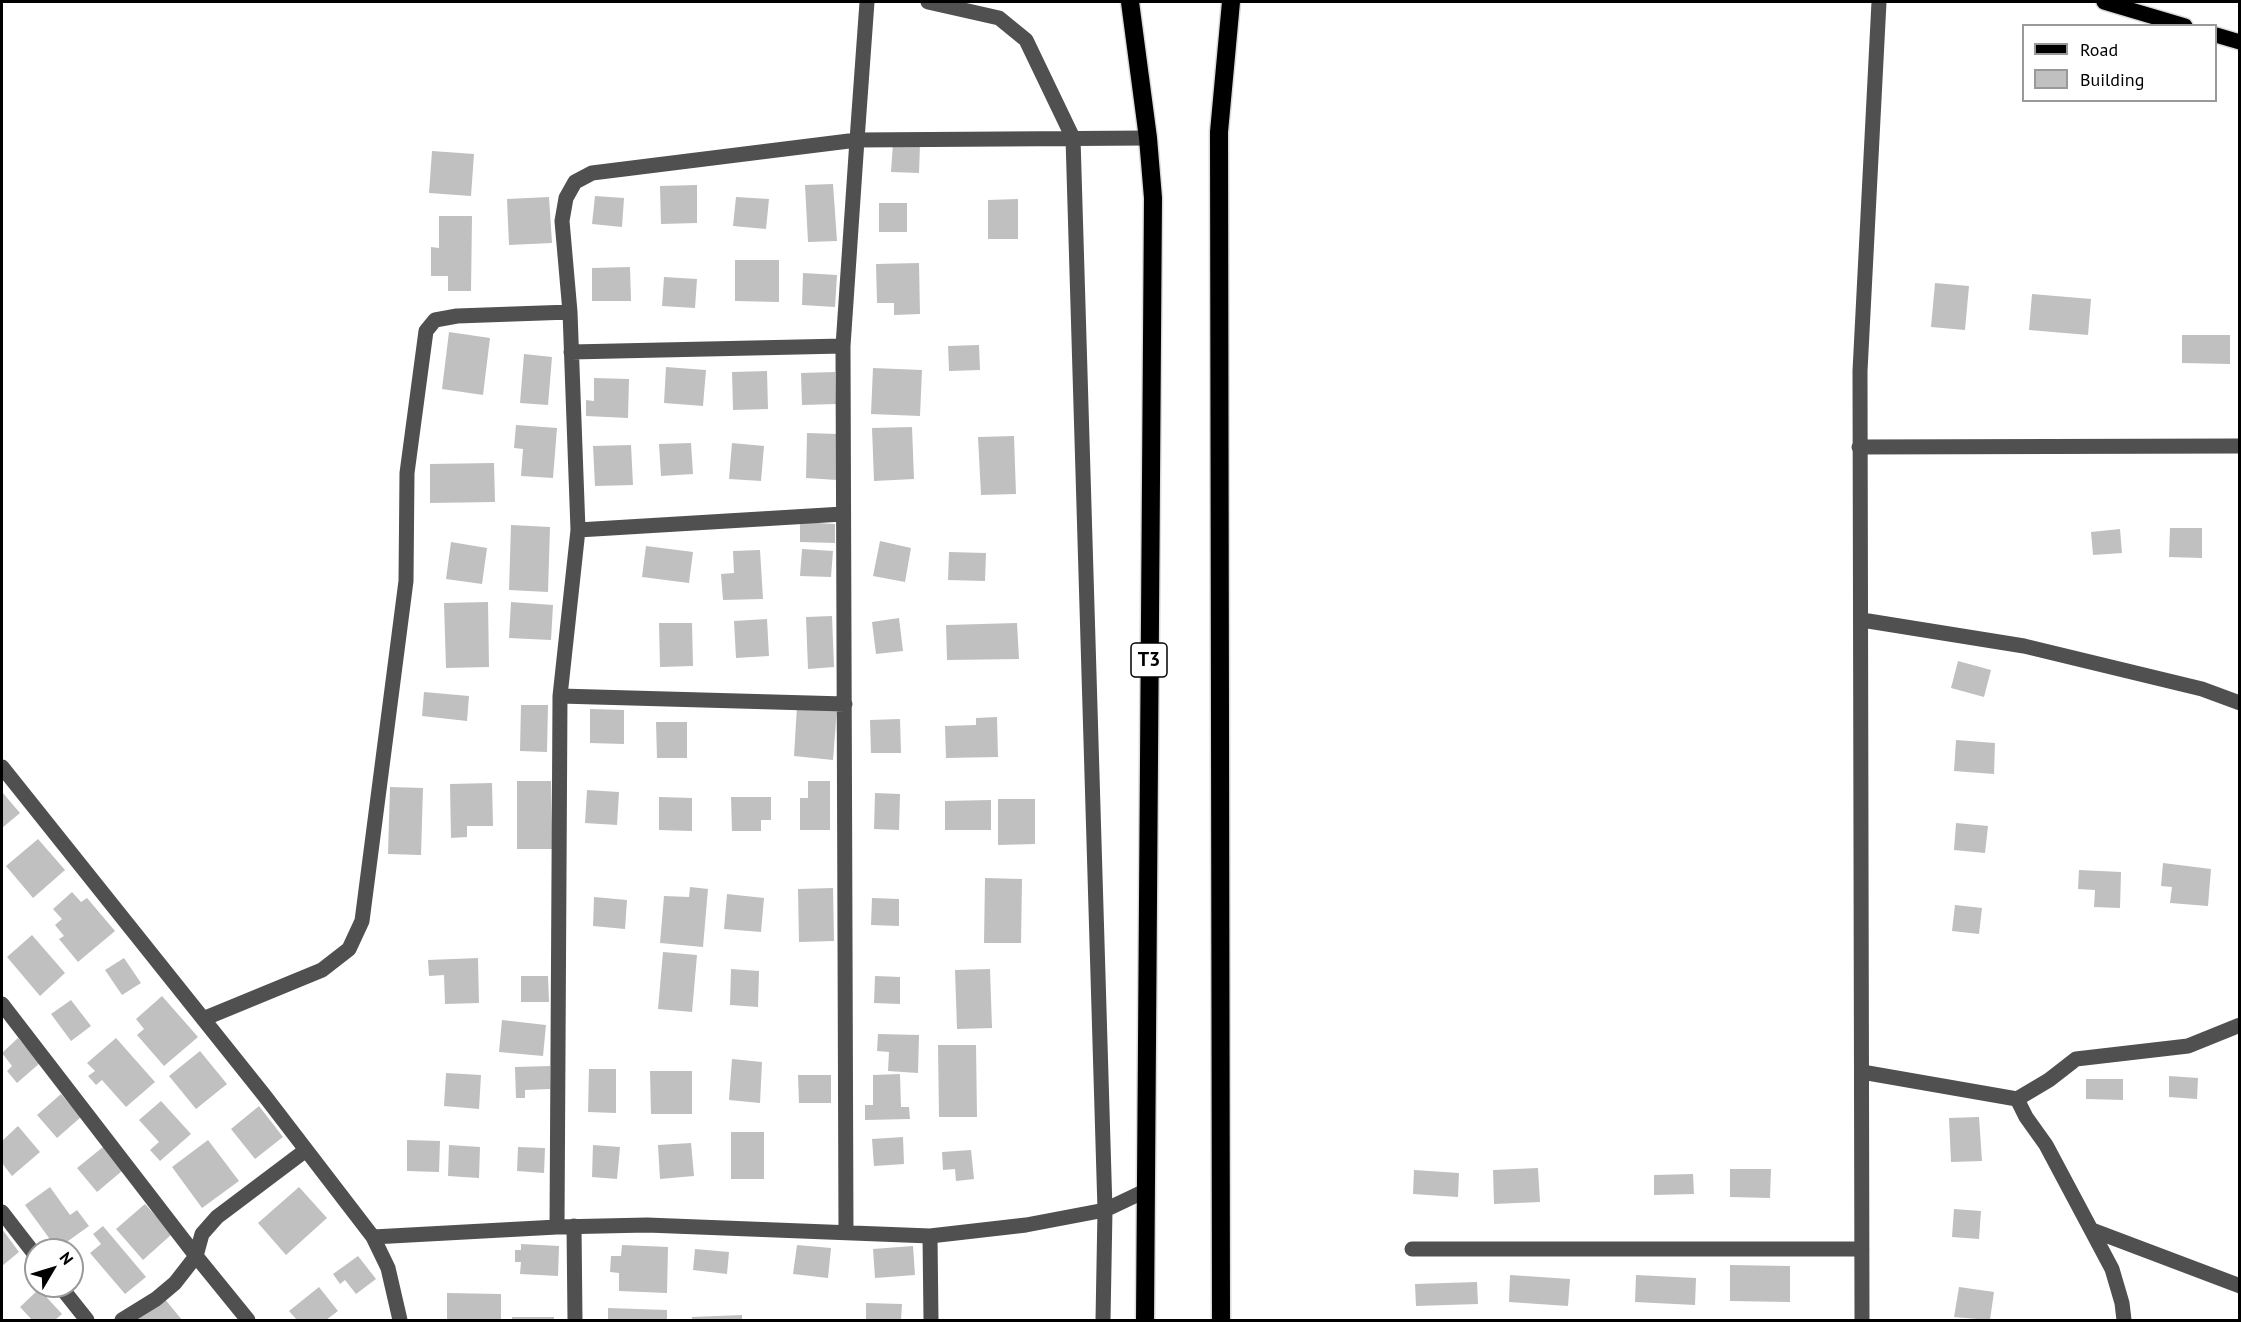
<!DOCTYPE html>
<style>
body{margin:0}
#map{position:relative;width:2241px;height:1322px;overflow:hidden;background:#fff;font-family:"PT Sans",sans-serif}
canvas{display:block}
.frame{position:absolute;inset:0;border:3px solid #000;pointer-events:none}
.legend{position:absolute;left:2022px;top:24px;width:195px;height:78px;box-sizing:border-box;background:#fff;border:2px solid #999;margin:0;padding:8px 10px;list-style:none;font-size:18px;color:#000}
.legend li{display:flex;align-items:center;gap:12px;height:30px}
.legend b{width:30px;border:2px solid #999}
.north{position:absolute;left:24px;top:1238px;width:60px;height:60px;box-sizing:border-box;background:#fff;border:2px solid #999;border-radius:50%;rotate:52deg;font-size:16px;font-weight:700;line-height:24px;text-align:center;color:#000}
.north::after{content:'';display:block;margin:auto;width:21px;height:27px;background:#000;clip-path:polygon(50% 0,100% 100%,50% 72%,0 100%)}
</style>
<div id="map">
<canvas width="2241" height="1322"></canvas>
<div class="frame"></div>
<ul class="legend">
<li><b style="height:8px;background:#000"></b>Road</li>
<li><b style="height:16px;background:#c0c0c0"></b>Building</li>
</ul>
<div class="north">N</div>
</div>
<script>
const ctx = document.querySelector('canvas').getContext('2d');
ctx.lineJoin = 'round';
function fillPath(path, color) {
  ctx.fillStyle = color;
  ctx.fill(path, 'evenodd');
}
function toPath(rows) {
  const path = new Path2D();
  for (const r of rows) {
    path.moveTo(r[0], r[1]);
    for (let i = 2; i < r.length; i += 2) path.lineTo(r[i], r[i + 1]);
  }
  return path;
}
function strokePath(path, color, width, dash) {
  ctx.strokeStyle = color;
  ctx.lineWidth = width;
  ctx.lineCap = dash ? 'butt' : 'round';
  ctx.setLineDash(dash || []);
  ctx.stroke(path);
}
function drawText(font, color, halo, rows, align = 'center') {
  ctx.font = font + ' "PT Sans",sans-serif';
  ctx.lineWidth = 4.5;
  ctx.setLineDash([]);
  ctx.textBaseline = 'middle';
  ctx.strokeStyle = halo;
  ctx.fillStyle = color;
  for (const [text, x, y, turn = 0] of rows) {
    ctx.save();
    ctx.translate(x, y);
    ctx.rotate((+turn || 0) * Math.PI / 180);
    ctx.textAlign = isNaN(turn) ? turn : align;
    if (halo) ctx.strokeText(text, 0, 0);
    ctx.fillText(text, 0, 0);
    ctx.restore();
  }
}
fillPath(toPath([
 [893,143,920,145,919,173,891,172],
 [432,151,474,154,471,196,429,193],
 [833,184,837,241,808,242,805,185],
 [697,185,697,223,661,224,660,186],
 [595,196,624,198,622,227,592,224],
 [549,197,552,243,509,245,507,199],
 [736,197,769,199,766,229,733,226],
 [1018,199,1018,239,988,239,988,200],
 [879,203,907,203,907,232,879,232],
 [439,216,472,216,471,291,448,291,448,276,431,276,431,247,439,248],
 [735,260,779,260,779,302,735,301],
 [919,263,920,314,894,315,894,303,877,303,876,264],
 [630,267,631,301,592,301,592,268],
 [803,273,837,275,835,307,802,305],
 [664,277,697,279,695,308,662,306],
 [1935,283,1969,286,1965,330,1931,327],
 [2032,294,2091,299,2088,335,2029,330],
 [449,332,490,338,483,395,442,389],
 [2182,335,2230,335,2230,364,2182,363],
 [979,345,980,370,949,371,948,346],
 [524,354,552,357,548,405,520,403],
 [666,367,706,370,703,406,664,403],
 [873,368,922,370,920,416,871,414],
 [767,371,768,409,733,410,732,372],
 [835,372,836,404,802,405,801,373],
 [594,378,629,379,628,418,586,416,586,400,594,401],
 [516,425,557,428,553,478,521,476,523,449,514,448],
 [912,427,914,479,874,481,872,428],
 [807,433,838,434,837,480,806,478],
 [1014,436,1016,494,981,495,978,437],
 [691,443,693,474,661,476,659,444],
 [732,443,764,446,761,481,729,479],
 [631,445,633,485,595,486,593,446],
 [494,463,495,502,430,503,430,464],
 [800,522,835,524,835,543,800,542],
 [511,525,550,527,548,592,509,590],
 [2170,528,2202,528,2202,558,2169,557],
 [2120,529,2122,553,2093,555,2091,532],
 [880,541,911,548,905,582,873,576],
 [451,542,487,548,482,584,446,579],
 [646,546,693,552,689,583,642,577],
 [802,549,833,551,831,577,800,576],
 [760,550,763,599,723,600,721,574,734,573,733,551],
 [949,552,986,553,985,581,948,580],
 [488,602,489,667,446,668,444,603],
 [511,602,553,605,551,640,509,638],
 [832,616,834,667,808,669,806,617],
 [899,618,903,651,876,654,872,622],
 [767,619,769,656,736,658,734,621],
 [659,623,692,623,693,666,660,667],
 [1017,623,1019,659,947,660,946,625],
 [1958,661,1991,670,1984,697,1951,688],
 [424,692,469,696,467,721,422,716],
 [521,705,548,705,547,752,520,751],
 [797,706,837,709,833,760,794,756],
 [590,709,624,710,624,744,590,743],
 [997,717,998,757,946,758,945,726,976,725,976,718],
 [900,719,901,753,871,753,870,720],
 [656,722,687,722,687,758,657,758],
 [1956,740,1995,743,1994,774,1954,771],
 [517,781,551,781,552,826,555,826,555,849,517,849],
 [808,781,830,781,830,830,800,830,800,798,808,798],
 [492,783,493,826,467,826,467,837,451,838,450,784],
 [390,787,423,788,421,855,388,854],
 [587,790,619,792,617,825,585,823],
 [2,792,20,813,2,828],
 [875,793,900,794,899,830,874,829],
 [659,797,692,798,692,831,659,830],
 [731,797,771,797,771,820,761,820,761,831,732,831],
 [998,799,1035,799,1035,844,998,845],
 [991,800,991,830,945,830,945,801],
 [1956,823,1988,826,1985,853,1954,850],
 [38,839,65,870,33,898,6,866],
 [2163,863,2211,869,2208,906,2170,903,2172,887,2161,886],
 [2079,870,2121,872,2120,908,2094,907,2095,890,2078,889],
 [985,878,1022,879,1021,943,984,943],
 [690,887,708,889,703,947,660,943,664,896,689,897],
 [833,888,834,941,799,942,798,889],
 [72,892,81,902,87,898,115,931,78,962,59,939,64,936,55,925,62,919,53,909],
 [727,894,764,898,761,932,724,929],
 [594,897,627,900,625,929,593,926],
 [872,898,899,899,899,926,871,925],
 [1955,905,1982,908,1979,934,1952,931],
 [32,935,65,973,40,996,7,957],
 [663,952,697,955,692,1012,658,1009],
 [124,958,141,983,122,995,105,970],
 [478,958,479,1003,445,1004,444,975,429,976,428,960],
 [731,969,759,971,758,1007,730,1005],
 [990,969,992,1028,957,1029,955,970],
 [521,976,548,976,549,1002,521,1002],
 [875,976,900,977,900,1004,874,1003],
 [162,996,198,1037,164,1066,137,1035,144,1029,136,1019],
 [71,1000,91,1026,71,1041,51,1014],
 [502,1020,546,1025,543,1056,499,1052],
 [878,1034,919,1035,918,1073,888,1071,889,1052,877,1051],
 [18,1038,40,1063,17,1083,7,1071,12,1066,2,1053],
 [116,1038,155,1082,126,1107,102,1080,96,1085,88,1076,95,1071,87,1063],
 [938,1045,976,1045,977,1117,939,1117],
 [200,1051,227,1084,196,1109,169,1076],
 [732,1059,762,1062,760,1103,729,1100],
 [550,1066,550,1089,525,1090,525,1098,516,1098,515,1067],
 [589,1069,616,1069,616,1113,588,1112],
 [650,1071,692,1071,692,1114,651,1114],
 [446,1073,481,1075,479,1109,444,1106],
 [900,1074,901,1107,909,1107,910,1119,865,1120,865,1105,873,1105,873,1075],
 [798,1075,831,1075,831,1103,799,1103],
 [2169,1076,2198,1078,2197,1099,2169,1097],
 [2086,1079,2123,1079,2123,1100,2086,1099],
 [61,1094,81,1117,57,1138,37,1115],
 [161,1101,191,1134,160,1161,150,1150,159,1142,139,1120],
 [259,1106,283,1137,255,1159,231,1129],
 [1979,1117,1982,1161,1951,1162,1949,1118],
 [18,1126,40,1152,12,1176,2,1163,2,1141],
 [731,1132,764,1132,764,1179,731,1179],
 [903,1137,904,1164,874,1166,872,1139],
 [208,1140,239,1181,202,1208,172,1167],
 [407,1140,440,1141,439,1172,407,1171],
 [691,1143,694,1176,660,1179,658,1145],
 [449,1145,480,1147,479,1178,448,1176],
 [593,1145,620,1147,617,1179,592,1177],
 [103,1147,122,1171,97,1192,77,1168],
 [518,1147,545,1148,544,1173,517,1171],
 [971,1150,974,1179,956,1181,955,1169,943,1170,942,1152],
 [1538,1168,1540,1202,1494,1204,1493,1170],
 [1730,1169,1771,1169,1770,1198,1730,1197],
 [1414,1170,1459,1173,1458,1197,1413,1194],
 [1693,1174,1694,1194,1654,1195,1654,1175],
 [50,1187,70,1215,77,1210,89,1226,57,1249,25,1205],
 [299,1187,327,1218,286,1255,258,1223],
 [145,1204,172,1234,143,1260,116,1229],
 [1954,1209,1981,1211,1979,1239,1952,1237],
 [103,1226,146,1277,125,1294,90,1253,101,1244,93,1234],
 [2,1229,19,1252,2,1266],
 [521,1244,559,1246,558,1276,520,1274,521,1262,515,1262,515,1250,521,1250],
 [622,1245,668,1247,667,1293,619,1291,619,1273,610,1272,611,1256,621,1256],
 [797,1245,831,1248,828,1278,793,1274],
 [913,1246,915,1275,875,1278,873,1249],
 [695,1249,729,1252,727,1274,693,1270],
 [358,1256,376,1279,356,1294,345,1280,340,1284,333,1274],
 [1730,1265,1790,1266,1790,1302,1730,1301],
 [1510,1275,1570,1279,1568,1306,1509,1302],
 [1636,1275,1696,1278,1695,1305,1635,1302],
 [1477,1282,1478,1304,1416,1306,1415,1284],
 [319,1287,338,1311,326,1320,297,1320,289,1311],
 [1959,1287,1994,1292,1990,1320,1954,1317],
 [39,1289,62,1314,55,1320,32,1320,20,1307],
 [447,1293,501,1294,501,1320,447,1320],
 [164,1298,182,1320,136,1320],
 [866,1303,902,1304,901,1320,866,1320],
 [608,1308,667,1310,667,1320,608,1320],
 [742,1315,742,1320,692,1320,692,1317],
 [512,1317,554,1317,554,1320,512,1320]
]), '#c0c0c0');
const major = toPath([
 [2104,2,2185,26],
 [2216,35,2240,42]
]);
const highway = toPath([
 [1130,2,1148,138,1153,198,1145,1320],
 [1221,1320,1219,132,1231,2]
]);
strokePath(major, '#dbdbdb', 18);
strokePath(highway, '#dbdbdb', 21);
strokePath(toPath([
 [867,2,857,140,1148,138],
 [928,2,999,18,1026,40,1073,138,1105,1210,1103,1320],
 [571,352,843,346],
 [1859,447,2240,446],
 [578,530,843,514],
 [1862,620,2024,646,2202,689,2240,703],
 [560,696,845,704],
 [2,767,264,1095,373,1237,388,1268,400,1320],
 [2,1004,196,1256,248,1320],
 [203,1019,322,970,349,949,362,921,406,581,407,473,426,331,435,320,457,316,570,312],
 [1862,1072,2017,1099,2049,1080,2076,1059,2188,1046,2240,1025],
 [2017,1099,2026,1117,2046,1145,2112,1269,2122,1303,2124,1320],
 [2,1212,36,1256],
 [574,1226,575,1320],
 [557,1227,560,696,578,530,570,312,562,221,566,198,575,182,592,173,857,140,843,346,846,1232],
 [2092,1230,2240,1286],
 [930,1236,1026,1225,1105,1210,1145,1191],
 [373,1237,557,1227,647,1225,930,1236,931,1320],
 [1412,1249,1862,1249],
 [60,1286,87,1320],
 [122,1320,156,1299,175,1283,196,1256,202,1234,217,1217,306,1150],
 [1862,1320,1860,371,1879,2]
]), '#505050', 15);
strokePath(major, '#000', 15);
strokePath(highway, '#000', 18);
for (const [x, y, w] of [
 [1149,660,36]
]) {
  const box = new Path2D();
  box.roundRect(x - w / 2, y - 17, w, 34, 4.5);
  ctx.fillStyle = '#fff';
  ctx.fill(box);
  strokePath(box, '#000', 1.5);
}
drawText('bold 20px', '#000', null, [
 ["T3",1149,660]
]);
</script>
